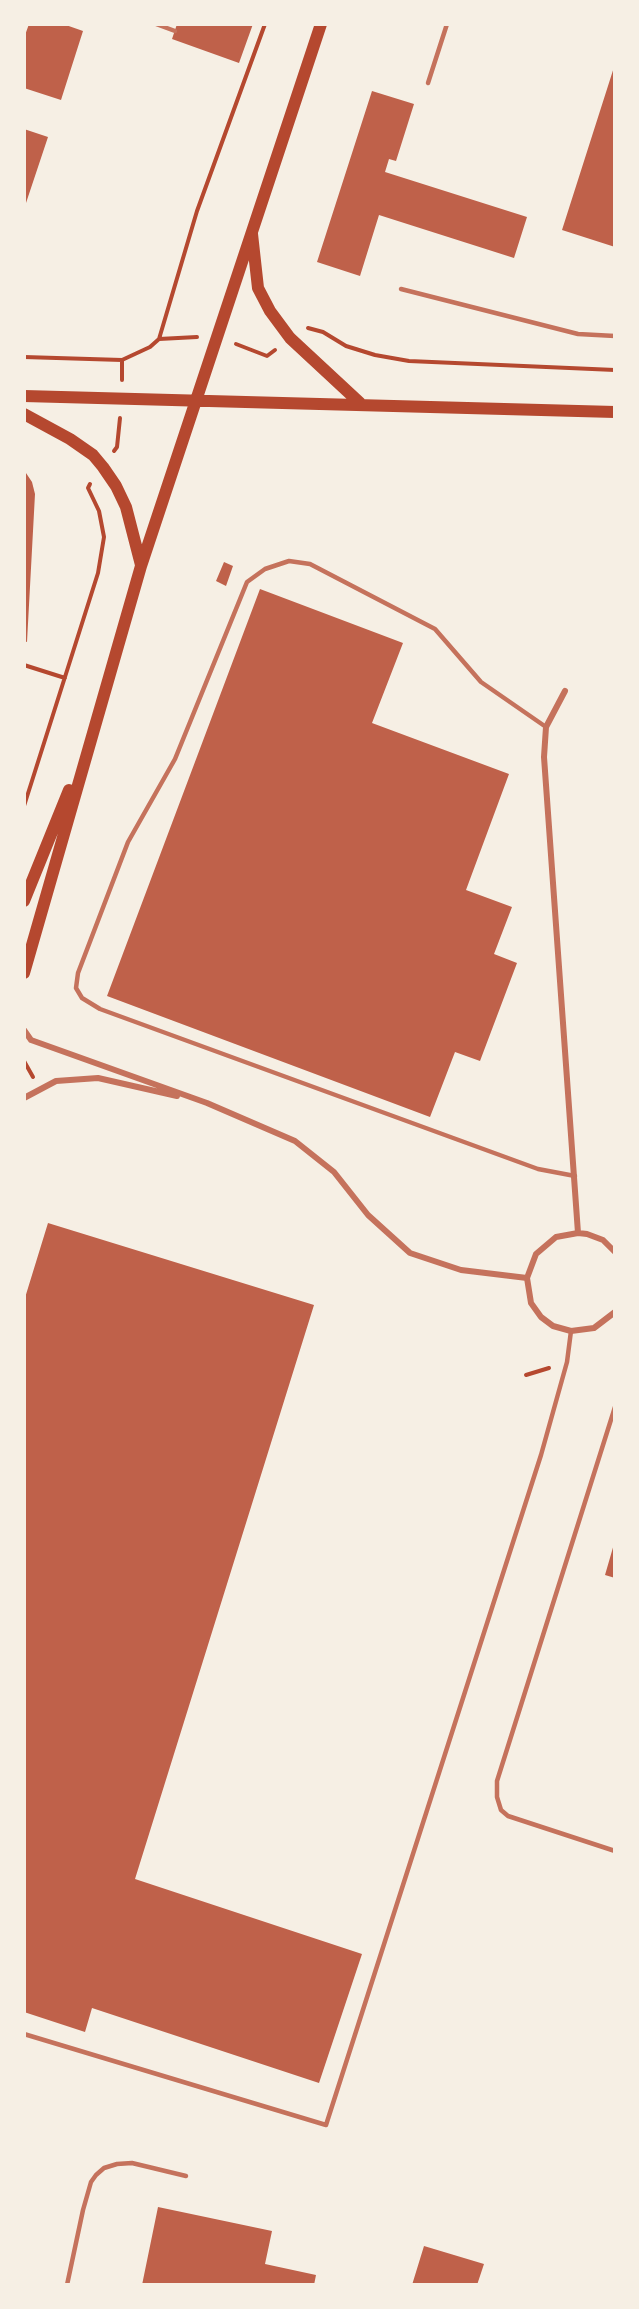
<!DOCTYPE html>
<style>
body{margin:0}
#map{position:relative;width:639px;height:2309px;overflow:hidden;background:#f6efe4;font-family:"Space Grotesk",sans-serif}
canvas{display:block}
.frame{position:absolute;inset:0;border:26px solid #f6efe4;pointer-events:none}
</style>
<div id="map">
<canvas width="639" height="2309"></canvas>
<div class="frame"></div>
</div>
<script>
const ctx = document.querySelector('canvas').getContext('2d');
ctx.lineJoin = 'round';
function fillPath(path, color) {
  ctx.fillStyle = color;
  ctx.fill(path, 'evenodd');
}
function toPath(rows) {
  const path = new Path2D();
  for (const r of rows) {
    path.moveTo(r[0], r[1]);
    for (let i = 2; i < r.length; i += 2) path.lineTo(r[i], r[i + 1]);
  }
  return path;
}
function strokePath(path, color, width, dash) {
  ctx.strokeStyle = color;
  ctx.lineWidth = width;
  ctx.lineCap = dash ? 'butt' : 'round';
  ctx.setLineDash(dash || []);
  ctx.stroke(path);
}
fillPath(toPath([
 [29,24,63,24,83,31,61,100,24,88,24,38],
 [177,24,253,24,239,63,172,39],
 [615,64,615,247,562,230],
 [372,91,414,104,396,161,389,159,385,172,527,217,514,258,379,215,360,276,317,262],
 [24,129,48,137,24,209],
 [24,470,32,482,35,494,27,642,24,641],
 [224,562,233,566,226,586,216,581],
 [260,589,403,643,372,723,509,774,466,890,512,907,494,954,517,963,480,1061,455,1052,430,1117,107,996],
 [48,1223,314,1305,135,1879,362,1954,319,2083,92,2008,85,2032,24,2012,24,1301],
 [614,1544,615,1544,615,1578,605,1575],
 [158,2207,272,2231,265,2264,316,2275,314,2285,142,2285],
 [424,2246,484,2264,477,2285,412,2285]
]), '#bf614a');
strokePath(toPath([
 [308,328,323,332,346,346,375,355,409,361,615,370],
 [159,339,197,211,265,24],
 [236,344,267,356,275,350],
 [24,357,122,360,150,347,159,339,197,337],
 [122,380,122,360],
 [114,451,117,447,120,418],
 [24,665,65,678],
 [24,806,98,573,104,537,99,511,88,488,90,484],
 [24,1061,33,1077],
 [526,1375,549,1368]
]), '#b5482f', 4);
strokePath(toPath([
 [156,24,175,31],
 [428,83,447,24],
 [401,289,578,334,615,336],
 [546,727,481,682,435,629,310,564,289,561,265,569,247,582,175,759,128,842,78,973,76,988,82,998,100,1009,538,1169,575,1176],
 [615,1407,497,1781,497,1797,501,1810,508,1816,615,1851],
 [24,2034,326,2125,541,1455,567,1362,571,1331],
 [67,2285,83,2210,91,2182,96,2175,104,2168,117,2164,132,2163,186,2176]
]), '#c5725c', 4.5);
strokePath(toPath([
 [565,691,546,727,544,757,578,1233],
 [24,1030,31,1040,207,1103,295,1141,334,1172,368,1215,410,1253,461,1270,527,1278],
 [24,1098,56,1081,98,1078,177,1096],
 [615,1252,603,1240,587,1234,578,1233,556,1237,536,1254,527,1278,531,1303,541,1317,553,1326,571,1331,594,1328,615,1312]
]), '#c5725c', 6);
strokePath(toPath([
 [252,234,258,288,270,311,290,338,360,403],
 [24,396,615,412],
 [24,414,70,439,93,455,103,467,116,486,126,507,141,565],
 [24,901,69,790],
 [24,973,141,566,321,24]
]), '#b5482f', 12);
</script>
